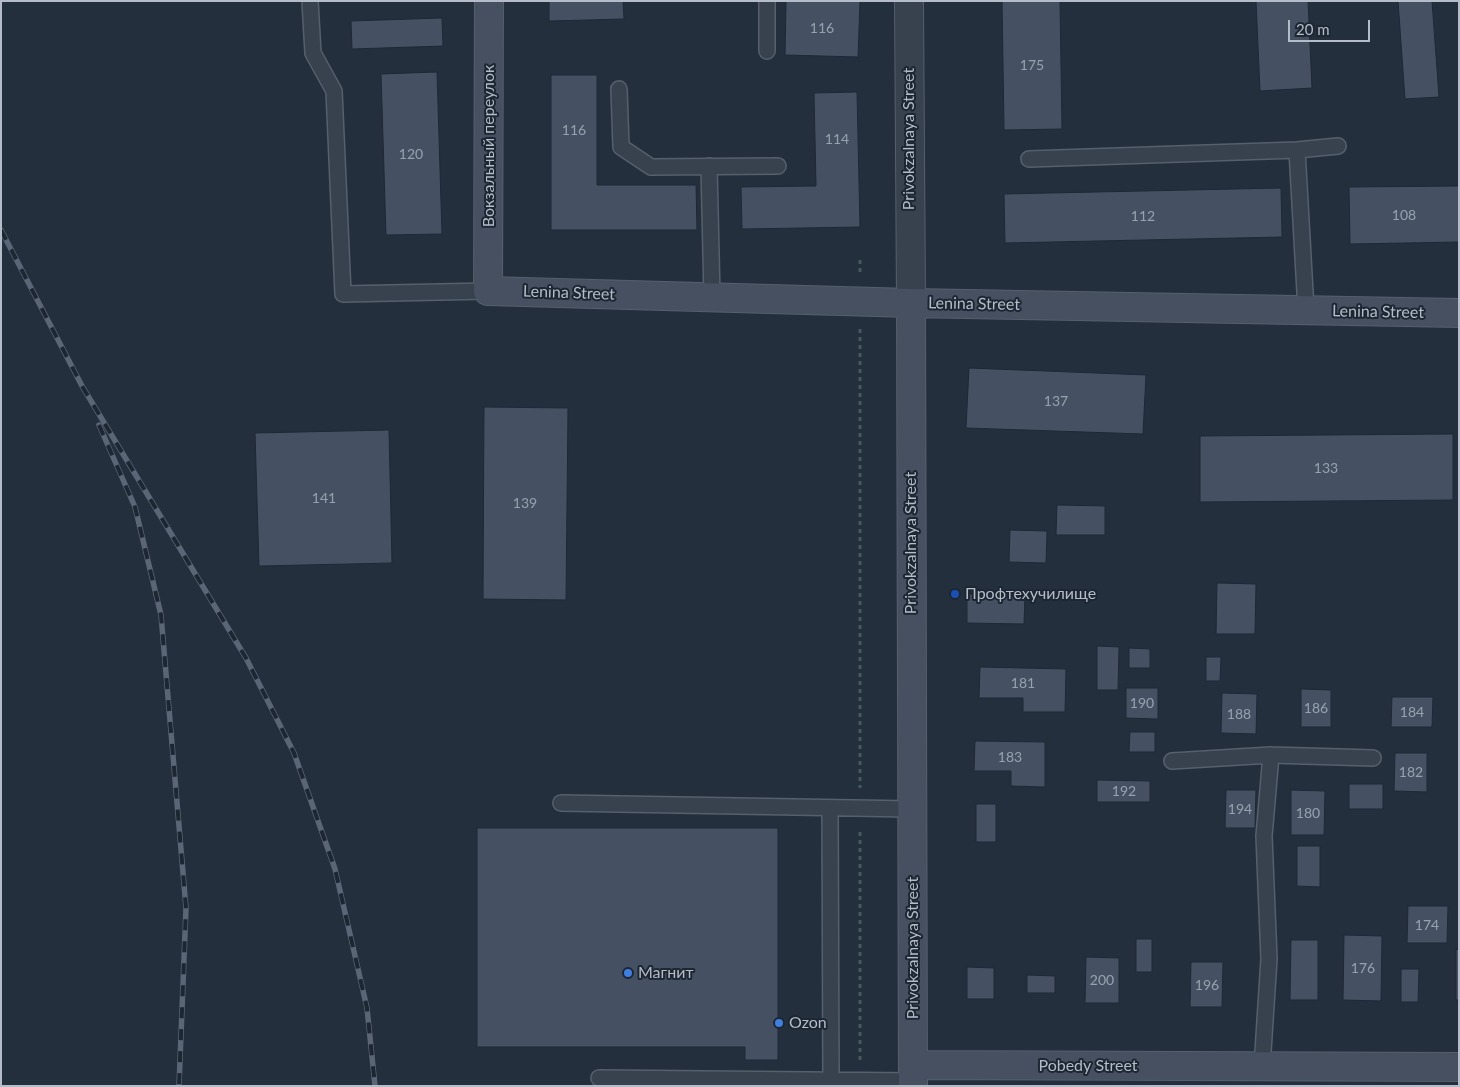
<!DOCTYPE html>
<meta charset="utf-8">
<style>
body{margin:0}
#map{position:relative;width:1460px;height:1087px;overflow:hidden;background:#242f3e;font-family:Lato,sans-serif}
canvas{display:block}
.frame{position:absolute;inset:0;border:2px solid #b4bcc9;pointer-events:none}
.scale{position:absolute;left:1288px;top:20px;width:82px;height:22px;box-sizing:border-box;border:2px solid #b4bcc9;border-top:0;padding-left:6px;font-size:15px;line-height:18px;white-space:nowrap;color:#b4bcc9;-webkit-text-stroke:4px #1d2633;paint-order:stroke}
</style>
<div id="map">
<canvas width="1460" height="1087"></canvas>
<div class="frame"></div>
<div class="scale">20 m</div>
</div>
<script>
const ctx = document.querySelector('canvas').getContext('2d');
ctx.lineJoin = 'round';
function fillPath(path, color) {
  ctx.fillStyle = color;
  ctx.fill(path, 'evenodd');
}
function toPath(rows) {
  const path = new Path2D();
  for (const r of rows) {
    path.moveTo(r[0], r[1]);
    for (let i = 2; i < r.length; i += 2) path.lineTo(r[i], r[i + 1]);
  }
  return path;
}
function strokePath(path, color, width, dash) {
  ctx.strokeStyle = color;
  ctx.lineWidth = width;
  ctx.lineCap = dash ? 'butt' : 'round';
  ctx.setLineDash(dash || []);
  ctx.stroke(path);
}
function drawText(font, color, halo, rows, align = 'center') {
  ctx.font = font + ' Lato,sans-serif';
  ctx.lineWidth = 4;
  ctx.setLineDash([]);
  ctx.textBaseline = 'middle';
  ctx.strokeStyle = halo;
  ctx.fillStyle = color;
  for (const [text, x, y, turn = 0] of rows) {
    ctx.save();
    ctx.translate(x, y);
    ctx.rotate((+turn || 0) * Math.PI / 180);
    ctx.textAlign = isNaN(turn) ? turn : align;
    if (halo) ctx.strokeText(text, 0, 0);
    ctx.fillText(text, 0, 0);
    ctx.restore();
  }
}
const building = toPath([
 [549,1,623,1,624,19,549,21,549,1],
 [786,1,860,1,858,57,785,55,786,1],
 [1002,1,1060,1,1062,129,1004,130,1002,1],
 [1256,1,1308,1,1312,88,1260,91,1256,1],
 [1398,1,1432,1,1439,97,1405,99,1398,1],
 [442,18,443,46,352,49,351,21,442,18],
 [437,72,442,234,386,235,381,74,437,72],
 [551,75,597,75,597,185,696,185,697,230,551,230,551,75],
 [857,92,860,227,742,229,741,187,816,186,814,93,857,92],
 [1459,186,1459,242,1350,244,1349,187,1459,186],
 [1281,188,1282,237,1005,243,1004,194,1281,188],
 [969,368,1146,375,1143,434,966,428,969,368],
 [484,407,568,408,566,600,483,599,484,407],
 [389,430,392,563,259,566,255,433,389,430],
 [1453,434,1453,500,1200,502,1200,436,1453,434],
 [1057,505,1105,506,1105,535,1056,535,1057,505],
 [1010,530,1047,531,1046,563,1009,562,1010,530],
 [1217,583,1256,584,1255,634,1216,634,1217,583],
 [967,594,1025,595,1024,624,967,623,967,594],
 [1097,646,1119,647,1118,690,1097,690,1097,646],
 [1129,648,1150,649,1150,668,1129,668,1129,648],
 [1206,657,1221,657,1220,681,1206,681,1206,657],
 [980,667,1066,669,1065,712,1023,712,1023,698,979,698,980,667],
 [1126,688,1158,688,1158,719,1126,718,1126,688],
 [1301,689,1331,690,1331,727,1301,727,1301,689],
 [1222,693,1257,694,1256,734,1221,733,1222,693],
 [1392,697,1433,697,1432,727,1391,727,1392,697],
 [1130,732,1155,732,1155,752,1129,752,1130,732],
 [975,741,1045,742,1045,787,1011,786,1011,771,974,771,975,741],
 [1395,753,1427,753,1427,792,1394,791,1395,753],
 [1097,780,1150,781,1150,802,1097,802,1097,780],
 [1349,784,1383,784,1383,809,1349,809,1349,784],
 [1226,790,1256,790,1255,828,1225,828,1226,790],
 [1291,790,1325,791,1324,835,1291,835,1291,790],
 [976,804,996,804,996,842,976,842,976,804],
 [477,828,778,828,778,1060,745,1060,745,1047,477,1047,477,828],
 [1297,846,1320,846,1320,887,1297,886,1297,846],
 [1408,906,1448,906,1447,943,1407,943,1408,906],
 [1344,935,1382,936,1381,1001,1343,1000,1344,935],
 [1136,939,1152,939,1152,972,1136,972,1136,939],
 [1291,940,1318,940,1318,1000,1290,1000,1291,940],
 [1456,949,1459,950,1459,1000,1456,1000,1456,949],
 [1086,957,1119,958,1119,1003,1085,1003,1086,957],
 [1191,962,1223,962,1222,1007,1190,1007,1191,962],
 [967,967,994,968,994,999,967,999,967,967],
 [1401,969,1419,969,1418,1002,1401,1002,1401,969],
 [1027,975,1055,976,1055,993,1027,993,1027,975]
]);
fillPath(building, '#455162');
strokePath(building, '#1f2835', 1);
const lane = toPath([
 [310,1,313,53,334,91,343,294,488,291],
 [767,51,767,1],
 [619,89,621,147,651,167,778,166],
 [1297,150,1306,310],
 [1029,159,1297,150,1338,146],
 [709,166,712,297],
 [1172,761,1271,755,1373,758],
 [561,803,912,809],
 [830,808,831,1080],
 [1262,1067,1269,959,1264,836,1271,755],
 [599,1078,913,1081]
]);
const street = toPath([
 [909,1,911,303]
]);
const secondary = toPath([
 [489,1,488,291,911,303,1459,313],
 [911,303,913,1086],
 [913,1065,1459,1067]
]);
strokePath(lane, '#565f6c', 18);
strokePath(street, '#565f6c', 30);
strokePath(secondary, '#565f6c', 30);
strokePath(toPath([
 [860,260,860,275],
 [860,329,860,788],
 [860,1060,860,829]
]), '#44595c', 3, [4, 4]);
strokePath(lane, '#38414e', 15);
strokePath(street, '#38414e', 28);
strokePath(secondary, '#465061', 28);
const rail = toPath([
 [1,230,82,386,246,658,294,753,335,869,367,1008,375,1086],
 [99,425,135,507,161,615,186,908,179,1086]
]);
strokePath(rail, '#5a6575', 5.5);
strokePath(rail, '#1d2633', 4, [11]);
for (const [x, y, r, color] of [
 [955,594,5,"#1a4fb4"],
 [628,973,5,"#3f7fe0"],
 [779,1023,5,"#3f7fe0"]
]) {
  const dot = new Path2D();
  dot.arc(x, y, r, 0, 2 * Math.PI);
  ctx.fillStyle = color;
  ctx.fill(dot);
  strokePath(dot, '#1d2633', 2);
}
drawText('14px', '#98a1af', null, [
 ["116",822,28],
 ["175",1032,65],
 ["116",574,130],
 ["114",837,139],
 ["120",411,154],
 ["108",1404,215],
 ["112",1143,216],
 ["137",1056,401],
 ["133",1326,468],
 ["141",324,498],
 ["139",525,503],
 ["181",1023,683],
 ["190",1142,703],
 ["186",1316,708],
 ["184",1412,712],
 ["188",1239,714],
 ["183",1010,757],
 ["182",1411,772],
 ["192",1124,791],
 ["194",1240,809],
 ["180",1308,813],
 ["174",1427,925],
 ["176",1363,968],
 ["200",1102,980],
 ["196",1207,985]
]);
drawText('16px', '#b4bcc9', '#1d2633', [
 ["Privokzalnaya Street",909,139,-90],
 ["Вокзальный переулок",489,146,-90],
 ["Lenina Street",569,293,2],
 ["Lenina Street",974,304,1],
 ["Lenina Street",1378,312,1],
 ["Privokzalnaya Street",911,543,-90],
 ["Privokzalnaya Street",913,948,-90],
 ["Pobedy Street",1088,1066]
]);
drawText('16px', '#b4bcc9', '#1d2633', [
 ["Профтехучилище",965,594],
 ["Магнит",638,973],
 ["Ozon",789,1023]
], 'left');
</script>
